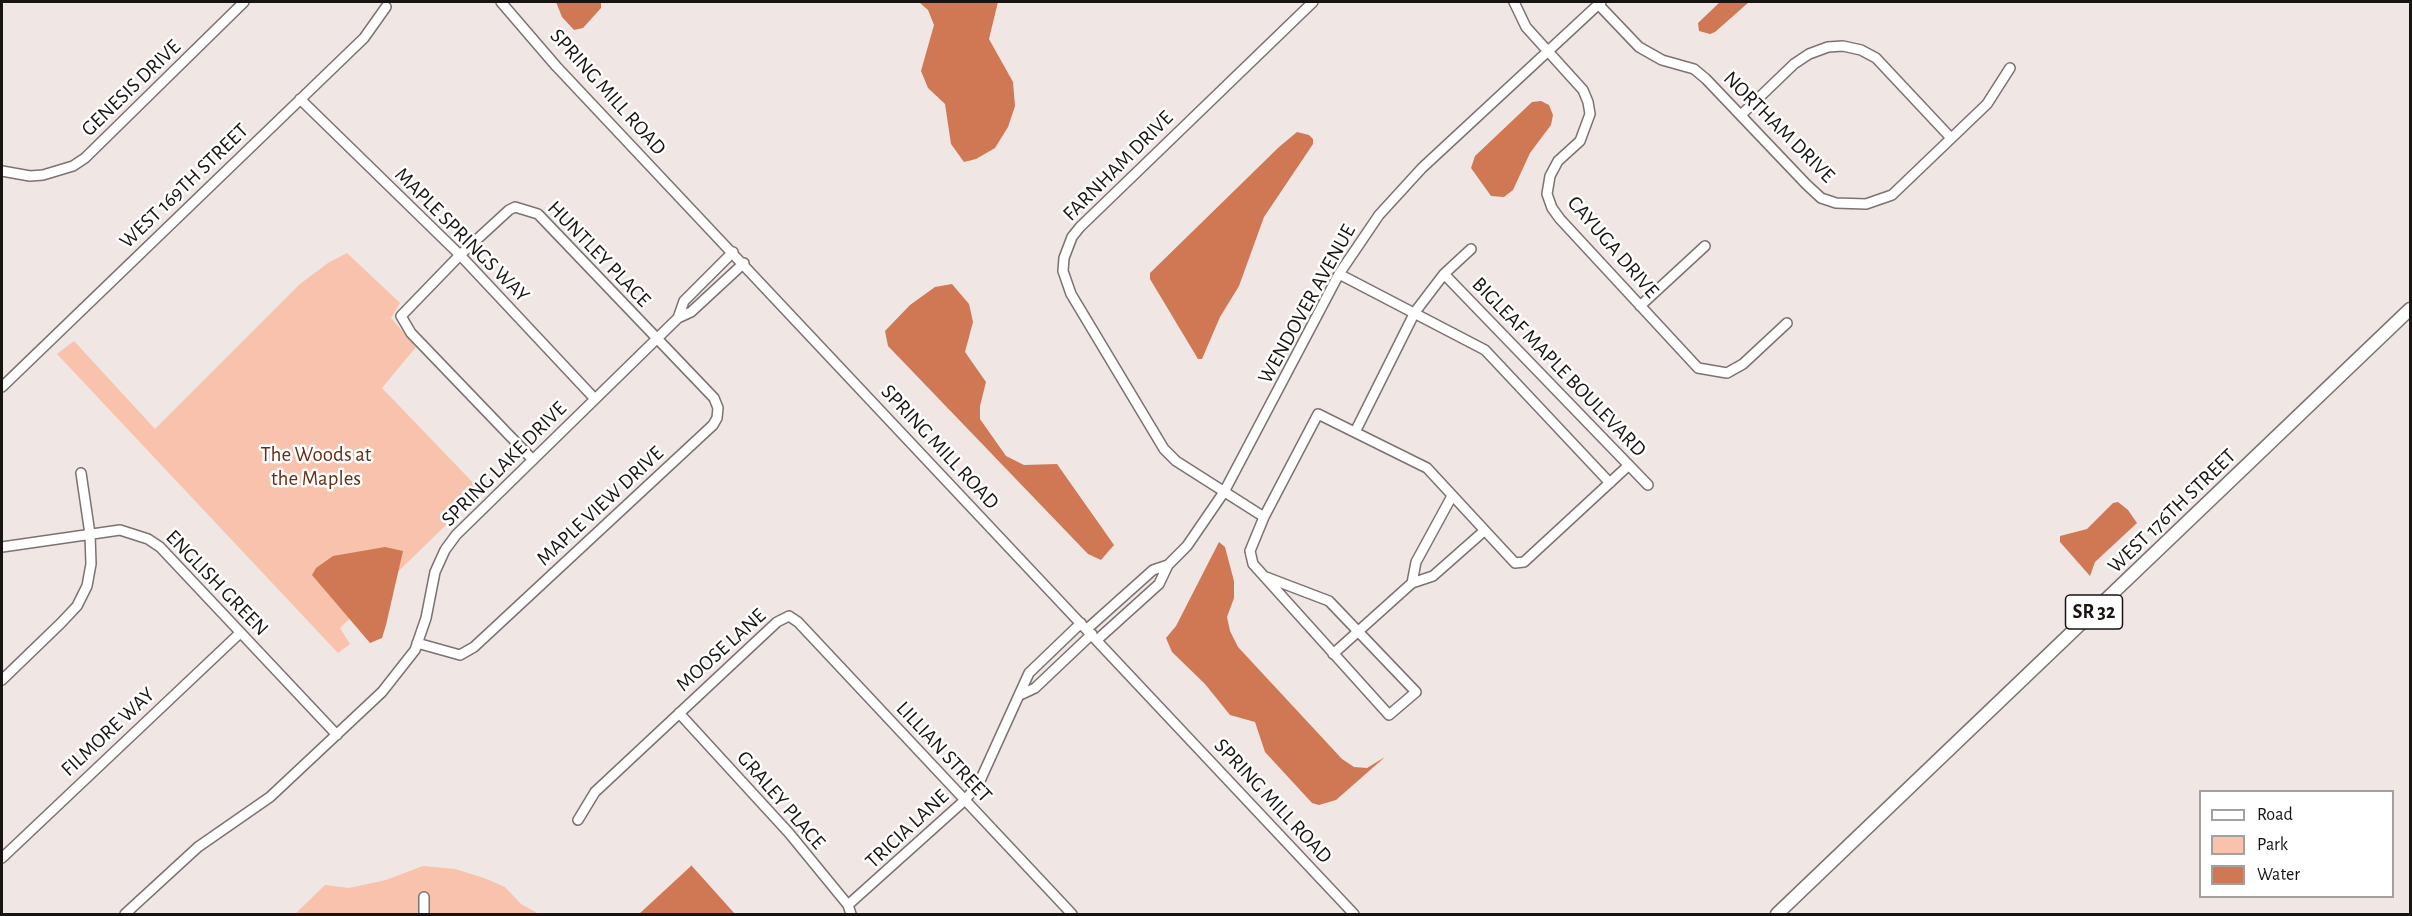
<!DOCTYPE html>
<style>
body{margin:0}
#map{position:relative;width:2412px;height:916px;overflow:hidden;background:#f0e6e3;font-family:"Alegreya Sans",sans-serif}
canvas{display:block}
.frame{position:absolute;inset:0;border:3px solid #171412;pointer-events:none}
.legend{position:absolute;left:2199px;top:790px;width:195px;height:108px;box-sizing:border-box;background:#fff;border:2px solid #a2a1a0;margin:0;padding:8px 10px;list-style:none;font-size:18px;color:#171412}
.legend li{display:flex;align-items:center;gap:12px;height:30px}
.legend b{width:30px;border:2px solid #a2a1a0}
</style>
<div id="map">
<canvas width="2412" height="916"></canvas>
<div class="frame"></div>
<ul class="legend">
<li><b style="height:8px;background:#fff"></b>Road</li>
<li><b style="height:16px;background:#f8c2ac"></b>Park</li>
<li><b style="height:16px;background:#d07854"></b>Water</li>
</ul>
</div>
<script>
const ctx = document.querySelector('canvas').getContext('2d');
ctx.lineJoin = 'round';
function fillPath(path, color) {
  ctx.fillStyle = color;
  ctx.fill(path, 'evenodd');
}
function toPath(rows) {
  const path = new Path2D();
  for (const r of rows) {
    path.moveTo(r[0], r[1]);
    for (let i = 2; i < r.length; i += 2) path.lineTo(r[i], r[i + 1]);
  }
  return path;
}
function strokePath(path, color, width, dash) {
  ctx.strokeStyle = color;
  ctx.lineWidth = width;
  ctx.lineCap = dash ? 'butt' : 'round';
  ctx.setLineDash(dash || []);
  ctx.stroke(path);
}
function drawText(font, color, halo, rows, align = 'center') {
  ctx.font = font + ' "Alegreya Sans",sans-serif';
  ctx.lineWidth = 5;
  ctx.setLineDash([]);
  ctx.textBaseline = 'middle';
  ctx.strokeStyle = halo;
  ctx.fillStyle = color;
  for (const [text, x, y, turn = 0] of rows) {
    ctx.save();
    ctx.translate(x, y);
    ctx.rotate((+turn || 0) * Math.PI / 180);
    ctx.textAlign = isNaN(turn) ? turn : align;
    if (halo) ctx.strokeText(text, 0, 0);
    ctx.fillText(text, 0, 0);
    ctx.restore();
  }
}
fillPath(toPath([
 [347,253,400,303,391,318,416,347,382,388,481,491,340,628,350,644,338,653,57,354,74,341,155,429,300,284,328,263],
 [423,866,455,869,484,878,505,887,521,904,539,914,295,914,325,885,349,888,386,880]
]), '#f8c2ac');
fillPath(toPath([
 [556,2,601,2,601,8,583,28,574,30,562,17],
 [919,2,998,2,989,39,1013,82,1015,106,1008,127,995,148,976,159,964,162,951,144,945,104,928,88,921,71,934,25,928,10],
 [1720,2,1749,2,1715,32,1710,34,1699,31,1698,23],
 [1541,101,1549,105,1553,115,1551,125,1530,153,1513,190,1504,197,1491,196,1471,168,1475,156,1532,102],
 [1297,132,1309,135,1313,139,1313,144,1264,217,1239,286,1220,317,1202,359,1198,359,1150,279,1150,273,1279,147],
 [952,284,969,304,973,322,965,352,986,382,980,406,980,419,1006,456,1024,465,1057,464,1114,545,1101,560,1088,554,888,346,885,331,910,305,935,287],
 [2118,502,2128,510,2137,523,2095,562,2090,576,2060,542,2060,536,2087,529,2113,503],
 [1219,542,1225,547,1234,581,1234,598,1227,617,1230,631,1238,647,1342,759,1354,767,1367,768,1385,757,1336,800,1319,805,1312,803,1265,752,1255,722,1230,715,1205,684,1172,652,1166,638,1176,626],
 [385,547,403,551,386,625,382,638,370,643,312,575,316,568,333,556],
 [691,865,735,914,639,914,691,866]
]), '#d07854');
const minor = toPath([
 [501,2,556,66,1354,914],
 [1514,2,1526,27,1583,90,1588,102,1590,114,1580,141,1558,161,1550,176,1547,194,1552,208,1560,219,1698,368,1727,373,1743,364,1787,323],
 [1598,4,1639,47,1662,60,1694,69,1706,79,1806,184,1821,198,1836,203,1866,204,1892,195,1987,104,2010,68],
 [300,99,460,255,595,399],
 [1741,115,1794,64,1809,54,1828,47,1843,46,1861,50,1876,58,1951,138],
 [2,171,30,176,43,175,73,166,85,158,244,2],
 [1339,274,1485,350,1610,483],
 [1444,274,1648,485],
 [1640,306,1705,246],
 [678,318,684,301,733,252],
 [2,387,364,38,386,7],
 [1356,430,1415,312,1444,274,1471,249],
 [1264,517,1176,461,1164,449,1071,294,1063,271,1064,258,1072,237,1080,227,1313,2],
 [2,547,120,530,148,539,160,547,337,735],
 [1266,577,1329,601,1416,692,1389,715,1253,564,1250,551,1264,517,1318,414,1427,468,1515,563,1524,562,1629,465],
 [1412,583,1416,562,1452,496],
 [1087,629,1153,570,1168,565,1187,546,1224,492,1339,274,1379,215,1422,168,1601,2],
 [1097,640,1159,584,1168,565],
 [417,643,460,655,474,647,713,425,717,418,718,408,714,398,538,214,515,207,509,210,460,255,401,316,411,333,533,460],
 [1333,654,1412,583,1433,576,1484,531],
 [2,680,61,623,77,606,87,586,91,564,90,534,81,473],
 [1020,695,1035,688,1092,634],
 [679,713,789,833,848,905,851,914],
 [578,820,595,792,777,622,789,616,798,622,1072,914],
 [2,858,240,633],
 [424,897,424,914],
 [848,905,965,800,979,783,1029,673,1081,623],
 [125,914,198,847,270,797,382,692,415,650,426,618,435,572,445,550,456,535,678,318,691,312,744,263]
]);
const major = toPath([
 [1777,914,2410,309]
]);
strokePath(minor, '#7b7370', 12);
strokePath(major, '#7b7370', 15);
strokePath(minor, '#fff', 9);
strokePath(major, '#fff', 12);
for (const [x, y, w] of [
 [2094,612,57]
]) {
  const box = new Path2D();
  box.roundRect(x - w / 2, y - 17, w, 34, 4.5);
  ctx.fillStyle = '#fff';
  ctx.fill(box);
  strokePath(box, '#171412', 1.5);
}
drawText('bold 20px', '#171412', null, [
 ["SR 32",2094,612]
]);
drawText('21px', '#171412', '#fff', [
 ["GENESIS DRIVE",131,88,-44],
 ["SPRING MILL ROAD",608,92,48],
 ["NORTHAM DRIVE",1779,127,45],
 ["FARNHAM DRIVE",1118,166,-45],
 ["WEST 169TH STREET",184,186,-44],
 ["MAPLE SPRINGS WAY",462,235,45],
 ["CAYUGA DRIVE",1613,247,49],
 ["HUNTLEY PLACE",599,254,46],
 ["WENDOVER AVENUE",1307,304,-61],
 ["BIGLEAF MAPLE BOULEVARD",1559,367,46],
 ["SPRING MILL ROAD",940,447,47],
 ["SPRING LAKE DRIVE",504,464,-45],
 ["MAPLE VIEW DRIVE",600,506,-43],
 ["WEST 176TH STREET",2172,511,-44],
 ["ENGLISH GREEN",217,583,46],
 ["MOOSE LANE",721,650,-42],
 ["FILMORE WAY",108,732,-43],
 ["LILLIAN STREET",944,752,47],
 ["GRALEY PLACE",781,800,49],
 ["SPRING MILL ROAD",1273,801,47],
 ["TRICIA LANE",907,829,-43]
]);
drawText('21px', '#682e15', '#fff', [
 ["The Woods at",316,455],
 ["the Maples",316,479]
]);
</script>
